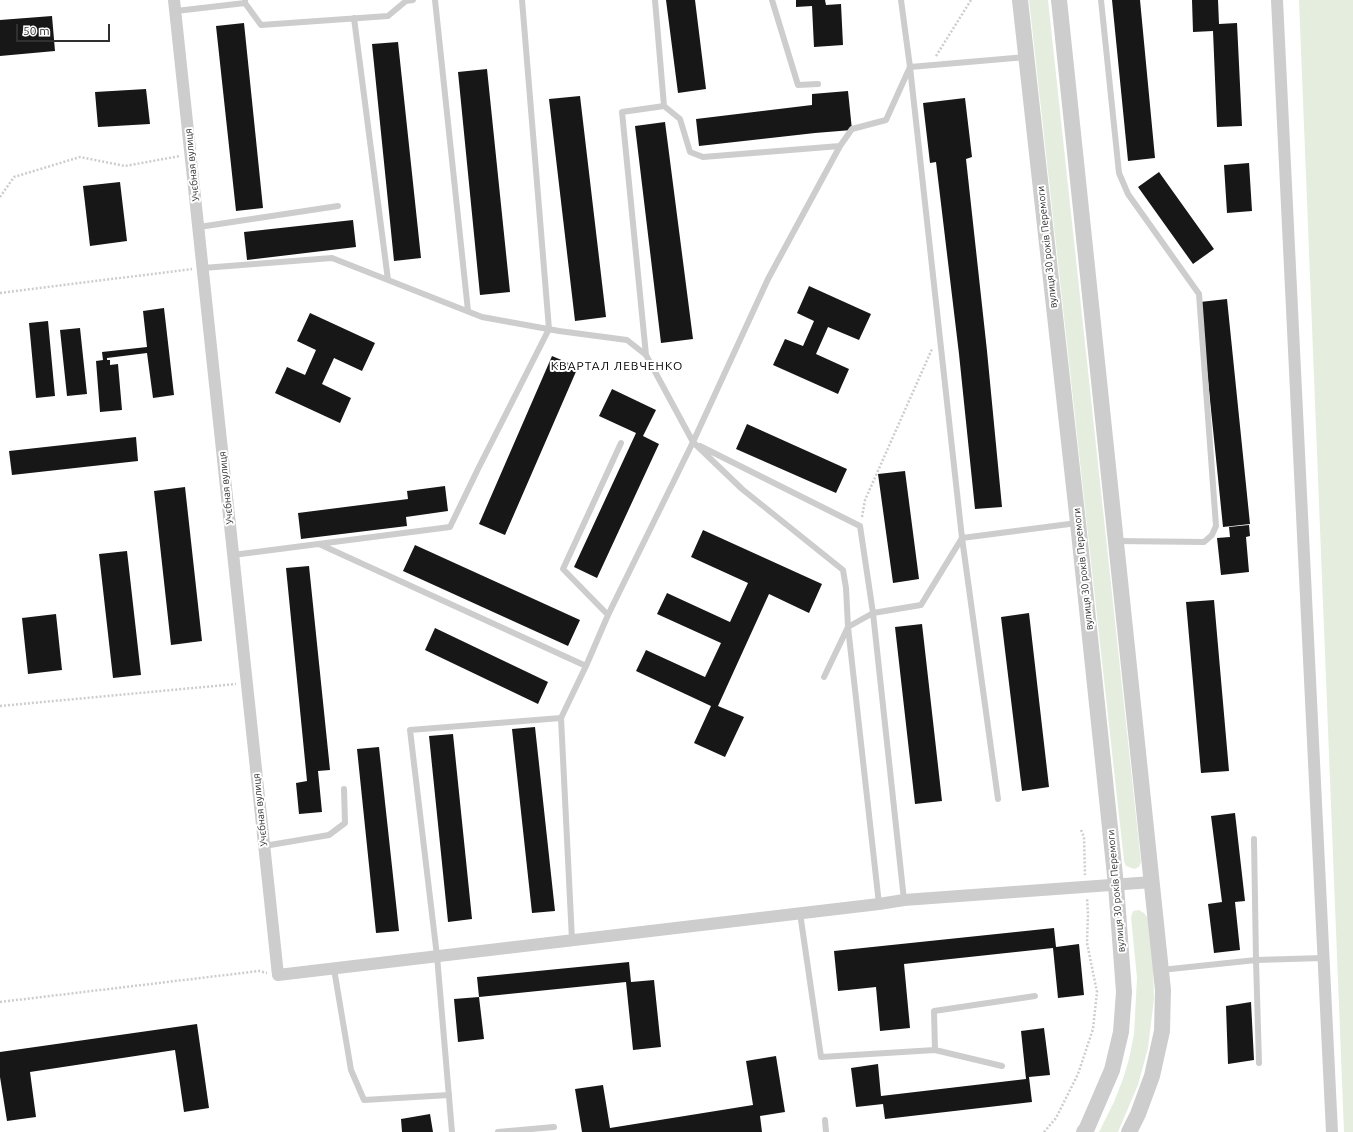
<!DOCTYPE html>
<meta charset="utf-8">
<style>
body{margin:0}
#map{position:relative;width:1353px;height:1132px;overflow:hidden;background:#fff;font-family:Ubuntu,sans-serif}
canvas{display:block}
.scale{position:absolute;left:16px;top:24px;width:94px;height:18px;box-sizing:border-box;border:2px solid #303030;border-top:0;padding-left:5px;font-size:12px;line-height:14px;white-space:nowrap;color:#303030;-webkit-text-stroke:3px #fff;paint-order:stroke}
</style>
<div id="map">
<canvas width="1353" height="1132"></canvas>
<div class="scale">50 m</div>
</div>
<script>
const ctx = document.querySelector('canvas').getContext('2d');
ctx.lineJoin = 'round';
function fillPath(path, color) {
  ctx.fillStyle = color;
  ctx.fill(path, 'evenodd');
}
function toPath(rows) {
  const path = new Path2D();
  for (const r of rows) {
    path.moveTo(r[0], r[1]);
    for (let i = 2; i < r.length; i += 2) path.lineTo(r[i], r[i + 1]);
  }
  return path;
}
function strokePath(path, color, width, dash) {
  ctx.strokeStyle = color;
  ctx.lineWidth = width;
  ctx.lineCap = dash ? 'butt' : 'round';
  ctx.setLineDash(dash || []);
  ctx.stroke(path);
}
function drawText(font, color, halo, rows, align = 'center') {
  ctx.font = font + ' Ubuntu,sans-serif';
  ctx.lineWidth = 4;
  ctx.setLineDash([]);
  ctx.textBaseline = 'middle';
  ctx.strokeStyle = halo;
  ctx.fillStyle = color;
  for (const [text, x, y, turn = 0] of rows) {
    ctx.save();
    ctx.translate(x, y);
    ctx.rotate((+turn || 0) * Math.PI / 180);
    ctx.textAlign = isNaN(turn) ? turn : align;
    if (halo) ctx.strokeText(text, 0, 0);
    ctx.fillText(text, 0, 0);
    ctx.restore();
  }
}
fillPath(toPath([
 [1029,0,1048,0,1141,862,1139,867,1134,869,1126,866,1124,861],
 [1299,0,1353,0,1353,1132,1344,1132],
 [1139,910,1144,913,1148,918,1153,966,1154,999,1148,1048,1138,1085,1118,1132,1099,1132,1114,1102,1123,1079,1129,1059,1134,1034,1137,978,1131,917,1133,911]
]), '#e5eede');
fillPath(toPath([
 [666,0,695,0,706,89,678,93],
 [796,0,825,0,826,5,841,4,843,45,814,47,812,6,796,7],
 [1112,0,1140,0,1155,158,1128,161],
 [1192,0,1218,0,1219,24,1237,23,1242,126,1217,127,1213,31,1193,32],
 [52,16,55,51,0,56,0,20],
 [244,23,263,208,236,211,216,26],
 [398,42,421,258,394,261,372,44],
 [487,69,510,292,480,295,458,72],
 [146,89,150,124,98,127,95,92],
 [848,91,852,130,815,133,699,146,696,119,812,105,812,94],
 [580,96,606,317,575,321,549,99],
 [965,98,972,157,966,159,987,351,1002,507,975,509,959,354,936,162,930,163,923,103],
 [665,122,693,339,661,343,635,126],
 [1249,163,1252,211,1227,213,1224,165],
 [1159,172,1214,249,1193,264,1138,187],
 [120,182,127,241,90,246,83,186],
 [353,220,356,247,247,260,244,232],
 [809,286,871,314,859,340,828,327,816,354,849,369,838,394,773,365,785,339,803,346,814,321,797,313],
 [1227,299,1250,524,1223,527,1200,302],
 [164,308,174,395,153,398,147,353,107,358,107,360,110,360,110,365,118,364,122,410,100,412,96,361,103,360,102,352,147,347,143,311],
 [310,313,375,343,362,371,334,358,322,384,351,398,340,423,275,393,287,367,305,375,316,350,297,341],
 [48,321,55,396,36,398,29,323],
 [80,328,87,394,67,396,60,330],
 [552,356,578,367,505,535,479,524],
 [612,389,656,410,643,436,659,444,597,578,574,567,636,433,599,416],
 [747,424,847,469,836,493,736,449],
 [136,437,138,461,12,475,9,451],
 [905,471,919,579,893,583,878,474],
 [445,486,448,511,406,517,407,526,301,539,298,513,408,499,407,491],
 [185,487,202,641,171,645,154,491],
 [1249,525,1250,536,1246,537,1249,572,1221,575,1217,538,1230,537,1229,527],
 [703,530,822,584,809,613,769,594,718,706,744,717,725,757,694,743,711,706,636,671,646,650,705,677,721,643,657,614,667,593,730,622,748,583,691,557],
 [415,545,580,620,568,646,403,571],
 [127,551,141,675,113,678,99,554],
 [309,566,330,770,318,771,322,812,299,814,296,783,307,781,286,568],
 [1214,600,1229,771,1201,773,1186,602],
 [1029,613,1049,787,1022,791,1001,617],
 [56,614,62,670,28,674,22,618],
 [922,624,942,801,915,804,895,627],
 [435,628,548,682,538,704,425,650],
 [535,727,555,911,532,913,512,729],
 [453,734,472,919,448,922,429,736],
 [379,747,399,931,376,933,357,749],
 [1235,813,1245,901,1235,902,1240,950,1214,953,1208,904,1222,902,1211,816],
 [1054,928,1056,947,1079,944,1084,995,1058,998,1053,948,904,964,910,1028,880,1031,876,987,838,991,834,951],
 [629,962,631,982,654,980,661,1047,633,1050,626,982,479,997,484,1039,458,1042,454,999,479,997,477,977],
 [1251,1002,1254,1060,1228,1064,1226,1006],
 [197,1024,209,1108,184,1112,175,1050,30,1072,36,1117,7,1121,0,1077,0,1052],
 [1044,1028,1050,1075,1029,1077,1032,1102,885,1119,883,1104,856,1107,851,1068,878,1064,881,1096,1026,1079,1021,1031],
 [776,1056,785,1112,760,1116,762,1132,582,1132,575,1089,603,1085,610,1128,753,1105,746,1061],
 [430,1114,433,1132,402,1132,401,1119]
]), '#171717');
strokePath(toPath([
 [936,56,971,0],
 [0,197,14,177,80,157,125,166,180,156],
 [0,293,192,269],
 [862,517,865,500,932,349],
 [0,706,236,684],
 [1081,830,1084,837,1085,875],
 [0,1002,259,971,267,973],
 [1044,1132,1056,1118,1078,1074,1093,1029,1097,992,1087,943,1088,914,1087,898]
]), '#cdcdcd', 2.5, [2, 2]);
strokePath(toPath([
 [245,0,245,3,261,25,388,16,406,1,413,0],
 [435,0,468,311],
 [655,0,664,106,680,119,690,152,703,157,840,146],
 [772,0,798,85,818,84],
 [1101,0,1119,173,1128,194,1199,294,1216,526,1212,535,1204,542,1116,541],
 [176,11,245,3],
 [354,18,388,280],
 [1026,57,910,67,962,538,1077,523],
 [664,106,622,112,646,355,693,442,742,489,843,570,846,588,848,627,879,904],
 [199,227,338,206],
 [203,268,332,258,482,317,559,331,627,340,646,355],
 [700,446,860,526,873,613,848,627,824,677],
 [319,544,586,666],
 [233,555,450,527,478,469,549,329,522,0],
 [608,615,563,569,621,443],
 [1254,839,1256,960,1259,1063],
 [264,846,329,835,345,823,344,789],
 [904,900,873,613,921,605,962,538,998,799],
 [800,913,821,1057,935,1050,934,1011,1035,996],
 [572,940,561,718,586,666,608,615,693,442,768,279,840,146,852,129,886,120,910,67,901,0],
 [334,969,351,1070,364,1100,449,1095],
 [1161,970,1256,960,1323,958],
 [935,1050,1002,1066],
 [825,1120,826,1132],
 [452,1132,437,956,410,730,561,718],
 [498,1132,554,1127]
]), '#cdcdcd', 6);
strokePath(toPath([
 [174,0,278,975,879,904,904,900,1152,882],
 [1277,0,1332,1132]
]), '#cdcdcd', 12);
strokePath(toPath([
 [1020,0,1078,523,1116,885,1124,992,1121,1032,1112,1070,1087,1128,1084,1132],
 [1059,0,1163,990,1162,1031,1152,1076,1138,1114,1129,1132]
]), '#cdcdcd', 16);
drawText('10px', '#303030', '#fff', [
 ["Учєбная вулиця",192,165,-96],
 ["вулиця 30 років Перемоги",1047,247,-96],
 ["Учєбная вулиця",226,488,-96],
 ["вулиця 30 років Перемоги",1083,569,-96],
 ["Учєбная вулиця",260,810,-96],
 ["вулиця 30 років Перемоги",1116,891,-95]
]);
ctx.letterSpacing = '1px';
drawText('12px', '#000', '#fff', [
 ["КВАРТАЛ ЛЕВЧЕНКО",617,366]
]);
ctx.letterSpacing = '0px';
</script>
